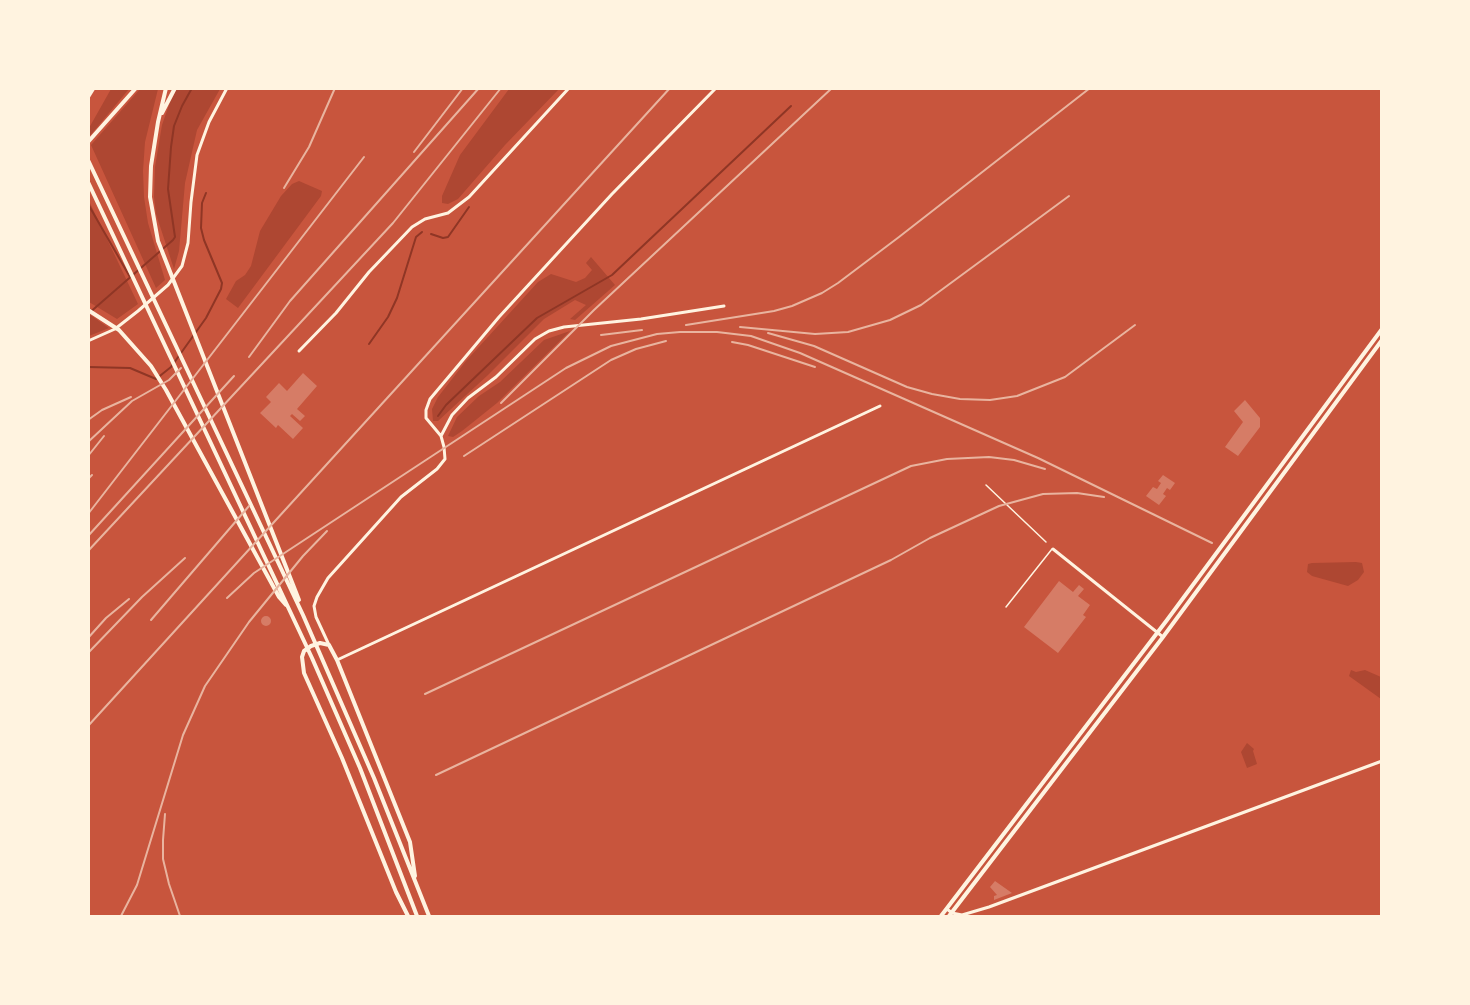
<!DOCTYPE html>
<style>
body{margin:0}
#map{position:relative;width:1470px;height:1005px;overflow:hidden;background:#c8553d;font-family:Lato,sans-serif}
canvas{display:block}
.frame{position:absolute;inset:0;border:90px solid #fff3e0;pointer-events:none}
</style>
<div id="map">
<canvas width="1470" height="1005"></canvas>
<div class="frame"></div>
</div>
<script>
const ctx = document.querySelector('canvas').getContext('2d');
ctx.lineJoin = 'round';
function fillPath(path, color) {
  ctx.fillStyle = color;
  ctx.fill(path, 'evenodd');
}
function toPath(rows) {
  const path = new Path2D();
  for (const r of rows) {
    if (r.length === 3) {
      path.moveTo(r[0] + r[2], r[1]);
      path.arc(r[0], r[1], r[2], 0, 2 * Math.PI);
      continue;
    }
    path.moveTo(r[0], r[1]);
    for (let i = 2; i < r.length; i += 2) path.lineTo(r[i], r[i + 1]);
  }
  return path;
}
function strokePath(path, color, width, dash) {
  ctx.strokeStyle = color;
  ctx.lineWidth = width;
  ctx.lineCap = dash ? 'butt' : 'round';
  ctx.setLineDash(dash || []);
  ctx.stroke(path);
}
fillPath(toPath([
 [111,89,129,89,89,137,89,128],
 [140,89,158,89,145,142,143,171,144,197,148,223,165,280,156,288,91,145],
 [177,89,220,89,197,130,185,183,179,251,174,269,156,214,154,197,155,167,162,125,170,102],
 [509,89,559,89,505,145,458,199,448,204,442,203,442,196,460,155],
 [299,181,322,191,321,196,238,308,226,299,236,281,245,275,251,266,260,231,281,196,292,184],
 [88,199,138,304,117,319,89,302],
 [591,257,615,285,575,320,570,319,586,305,575,300,544,319,488,375,438,421,433,421,432,409,438,397,466,361,538,282,551,274,576,282,585,278,592,270,586,263],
 [89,314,109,328,89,336],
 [570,331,497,403,462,431,453,437,448,436,457,417,479,396,500,382,544,340],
 [1356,562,1362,563,1364,572,1358,580,1348,586,1312,576,1307,572,1308,564,1312,563],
 [1351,670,1356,672,1365,670,1381,677,1381,699,1349,676],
 [1247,743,1254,749,1253,751,1257,764,1247,768,1241,752]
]), '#ae4732');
strokePath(toPath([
 [88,204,130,277],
 [431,234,443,238,448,237,469,207],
 [88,314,173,240,175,237,168,189,171,147,174,126,182,106,192,88],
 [369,344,388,317,397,298,416,237,422,232],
 [88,367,130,368,156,379,171,367,206,318,221,289,222,283,204,240,201,228,202,203,206,193],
 [438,416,446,405,537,318,612,275,791,106]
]), '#8f3625', 2);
fillPath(toPath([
 [303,373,317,386,297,409,305,416,300,421,292,414,290,416,303,428,293,439,278,425,276,428,260,413,271,402,266,397,279,383,287,391],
 [1245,400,1260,418,1260,427,1238,456,1225,447,1243,422,1234,411],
 [1163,475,1175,483,1170,490,1167,488,1163,494,1166,496,1159,505,1146,496,1153,487,1157,489,1161,483,1158,481],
 [1059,581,1073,592,1079,585,1084,589,1078,596,1090,605,1083,615,1086,617,1058,653,1024,627],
 [266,621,5],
 [995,881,1012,893,994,900,994,896,997,895,990,887]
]), '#d67c66');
strokePath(toPath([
 [986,485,1046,542],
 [1006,607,1052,549]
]), '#fff3e0', 1.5);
strokePath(toPath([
 [88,341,115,329,138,311,168,285,182,266,188,243,191,202,197,155,209,122,227,88],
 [299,351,336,313,369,272,412,227,425,219,448,213,469,197,569,88],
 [441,436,426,418,426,410,430,399,499,317,612,194,716,88],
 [1053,549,1163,637],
 [329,645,316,617,314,606,317,597,328,578,401,497,437,469,445,459,444,447,441,436,452,415,468,398,496,377,535,339,549,331,564,327,641,319,724,306],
 [337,660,880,406],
 [947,909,952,913,962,915,989,907,1382,761]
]), '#fff3e0', 3);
strokePath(toPath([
 [166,88,158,122,151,166,150,197,158,241,299,600],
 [162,113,175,88],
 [88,142,136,88],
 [88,160,303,615,374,778,429,916],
 [88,182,312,658,360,768,417,916],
 [88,310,119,330,151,366,166,390,279,597,286,605],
 [408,916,396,892,342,758,304,673,302,657,304,651,311,646,320,643,329,645,337,660,410,842,415,876],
 [941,916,1167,620,1382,329],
 [949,916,1163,637,1382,340]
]), '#fff3e0', 4);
strokePath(toPath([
 [88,96,93,88]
]), '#fff3e0', 5);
strokePath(toPath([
 [414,152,463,88],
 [284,188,309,147,335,88],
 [686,325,774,311,792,306,822,293,838,283,899,237,1090,88],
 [740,327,815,334,848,332,890,320,921,305,1069,196],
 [768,333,814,346,907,387,932,394,960,399,990,400,1017,396,1065,377,1135,325],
 [601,335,642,330],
 [732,342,748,345,815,367],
 [249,357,290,301,479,88],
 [501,403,594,310,832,88],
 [88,420,102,410,131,397],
 [88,442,132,401,169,380,181,368],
 [88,456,104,436],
 [464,456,611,360,636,349,666,341],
 [88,479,92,475],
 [88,514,364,157],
 [88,536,234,376],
 [88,551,393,223,501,88],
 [227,598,254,573,566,368,611,346,657,334,680,332,717,332,751,336,800,353,1038,458,1212,543],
 [151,620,249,506],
 [88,638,106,618,129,599],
 [88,653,142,597,185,558],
 [425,694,911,466,947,459,989,457,1014,460,1045,469],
 [88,726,670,88],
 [436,775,891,560,930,538,999,506,1043,494,1077,493,1104,497],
 [165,814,163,840,163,859,169,884,180,916],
 [121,916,137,885,183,735,205,686,249,622,303,556,327,531]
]), '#e9b49f', 2);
</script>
